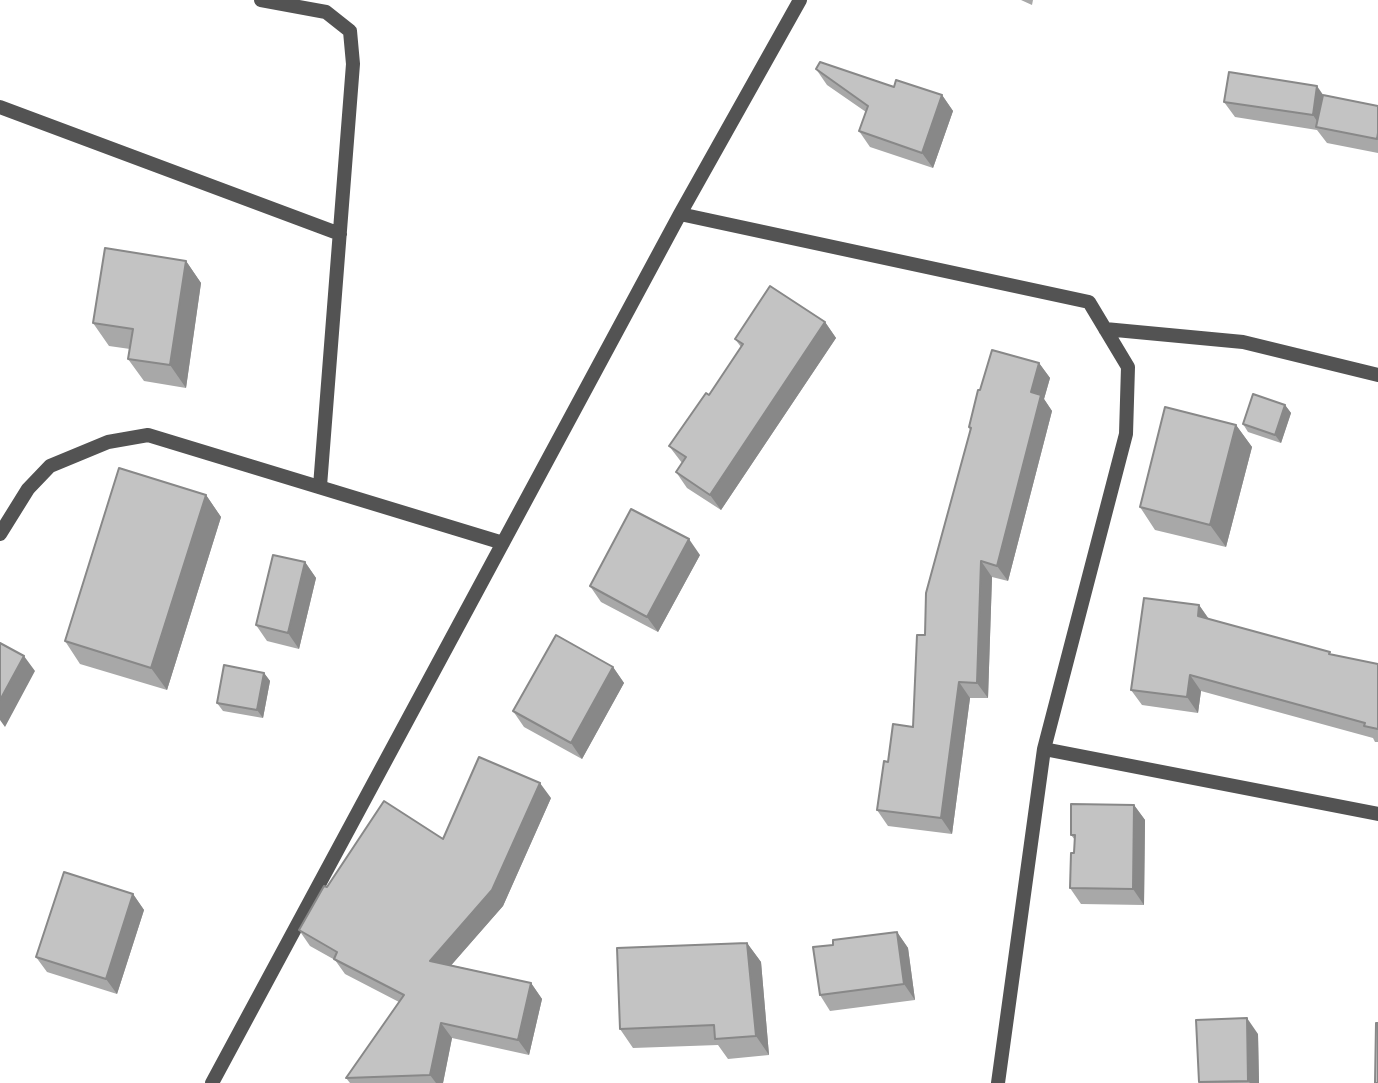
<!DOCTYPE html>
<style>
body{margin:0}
canvas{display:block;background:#fff}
</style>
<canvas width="1378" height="1083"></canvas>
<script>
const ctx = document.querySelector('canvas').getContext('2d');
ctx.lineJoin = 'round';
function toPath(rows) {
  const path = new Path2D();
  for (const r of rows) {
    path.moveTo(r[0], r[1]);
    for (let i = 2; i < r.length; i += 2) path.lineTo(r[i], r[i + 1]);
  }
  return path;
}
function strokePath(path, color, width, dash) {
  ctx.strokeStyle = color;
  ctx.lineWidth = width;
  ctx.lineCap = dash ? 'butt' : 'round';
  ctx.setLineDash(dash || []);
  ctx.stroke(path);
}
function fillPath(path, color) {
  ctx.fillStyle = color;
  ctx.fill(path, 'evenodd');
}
strokePath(toPath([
 [261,0,326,12,350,31,353,64,320,486],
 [0,107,340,234]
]), '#535353', 14);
strokePath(toPath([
 [680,214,1089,302,1128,367,1126,434,1044,749,998,1083],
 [1105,329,1243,342,1378,375],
 [0,534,28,489,50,466,108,442,148,435,503,543],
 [1044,749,1378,814],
 [212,1083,680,214,800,0]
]), '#535353', 14);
fillPath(toPath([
 [1021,0,1033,0,1032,5],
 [816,69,894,87,942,95,953,111,933,168,870,147,859,131,866,112,827,85],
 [1324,96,1378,106,1378,153,1327,143,1317,130,1235,117,1224,102],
 [186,261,201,283,186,388,144,381,128,359,130,349,109,346,93,323],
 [825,322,836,338,721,510,687,488,676,472,682,463,669,446,709,395,741,347,735,339],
 [1039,363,1050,378,1044,399,1052,411,1008,581,992,577,988,698,970,698,952,834,888,826,877,810,888,762,913,727,925,635,970,430,969,427,980,390],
 [1285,405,1291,413,1281,443,1248,432,1243,424],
 [1236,425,1252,447,1226,547,1155,530,1140,507],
 [206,495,221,517,167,690,80,664,65,641],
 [700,555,658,632,601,602,590,586],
 [305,562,316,578,299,649,267,641,256,625],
 [1199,605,1209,619,1332,655,1378,664,1378,742,1375,742,1373,738,1201,691,1198,713,1142,705,1131,690],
 [613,667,624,683,582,759,524,727,513,711],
 [264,673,270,681,263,718,223,711,217,703],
 [551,798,503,906,451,965,531,983,542,999,529,1055,452,1038,443,1083,350,1083,346,1078,399,1002,345,974,335,960,310,946,299,930,327,887,443,839],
 [1134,805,1145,820,1144,905,1081,904,1070,888,1075,840,1071,835],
 [133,894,144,910,117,994,47,972,36,957],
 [897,932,908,948,915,1000,830,1011,820,995],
 [747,943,761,962,769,1055,728,1059,718,1045,633,1048,620,1029],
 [1258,1034,1259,1083,1199,1083,1199,1082]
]), '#a8a8a8');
fillPath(toPath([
 [1317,86,1328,102,1322,129,1313,115],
 [942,95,953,111,933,168,922,153],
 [186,261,201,283,186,388,170,365],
 [825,322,836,338,721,510,710,495],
 [1039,363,1050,378,1044,399,1052,411,1008,581,997,566,1031,392],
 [1285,405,1291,413,1281,443,1275,435],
 [1236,425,1252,447,1226,547,1210,525],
 [206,495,221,517,167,690,151,668],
 [689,539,700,555,658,632,647,617],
 [981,561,992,577,988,698,977,683],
 [305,562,316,578,299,649,288,633],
 [1199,605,1210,621,1198,616],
 [24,656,35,671,5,727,0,720,0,700],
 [613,667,624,683,582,759,571,743],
 [264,673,270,681,263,718,257,710],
 [1190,675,1201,691,1198,713,1187,697],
 [959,682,970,698,952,834,941,818],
 [540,783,551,798,503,906,441,977,430,961],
 [1134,805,1145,820,1144,905,1133,889],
 [133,894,144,910,117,994,106,979],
 [897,932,908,948,915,1000,904,984],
 [747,943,761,962,769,1055,756,1036],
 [531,983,542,999,529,1055,518,1040],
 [1247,1018,1258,1034,1259,1083,1250,1083,1248,1081],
 [441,1023,452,1038,443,1083,436,1083,430,1075]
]), '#888');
const building = toPath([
 [820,62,894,87,896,80,942,95,922,153,859,131,868,106,816,69,820,62],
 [1229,72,1317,86,1313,115,1224,102,1229,72],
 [1323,95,1378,106,1378,133,1377,139,1316,127,1323,95],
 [105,248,186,261,170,365,128,359,133,329,93,323,105,248],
 [770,286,825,322,710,495,676,472,686,457,669,446,706,393,709,395,743,344,735,339,770,286],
 [992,350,1039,363,1031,392,1041,395,997,566,981,561,977,683,959,682,941,818,877,810,884,761,888,762,893,724,913,727,917,635,925,635,926,593,971,428,969,427,978,390,980,390,992,350],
 [1253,394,1285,405,1275,435,1243,424,1253,394],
 [1165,407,1236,425,1210,525,1140,507,1165,407],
 [119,468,206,495,151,668,65,641,119,468],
 [631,509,689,539,647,617,590,586,631,509],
 [273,555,305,562,288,633,256,625,273,555],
 [1144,598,1199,605,1198,616,1330,652,1329,654,1378,664,1378,729,1364,726,1365,723,1190,675,1187,697,1131,690,1144,598],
 [556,635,613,667,571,743,513,711,556,635],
 [0,643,24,656,0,700,0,643],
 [224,665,264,673,257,710,217,703,224,665],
 [479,757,540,783,492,890,430,961,531,983,518,1040,441,1023,430,1075,346,1078,404,995,334,959,337,952,299,930,324,886,327,887,384,801,443,839,479,757],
 [1071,804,1134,805,1133,889,1070,888,1071,853,1074,853,1075,835,1071,835,1071,804],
 [64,872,133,894,106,979,36,957,64,872],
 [897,932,904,984,820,995,813,947,833,945,833,940,897,932],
 [747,943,756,1036,715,1039,714,1025,620,1029,617,948,747,943],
 [1247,1018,1248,1081,1199,1082,1196,1020,1247,1018],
 [1376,1023,1378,1023,1378,1083,1375,1083,1376,1023]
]);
fillPath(building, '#c3c3c3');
strokePath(building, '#888', 2);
</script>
